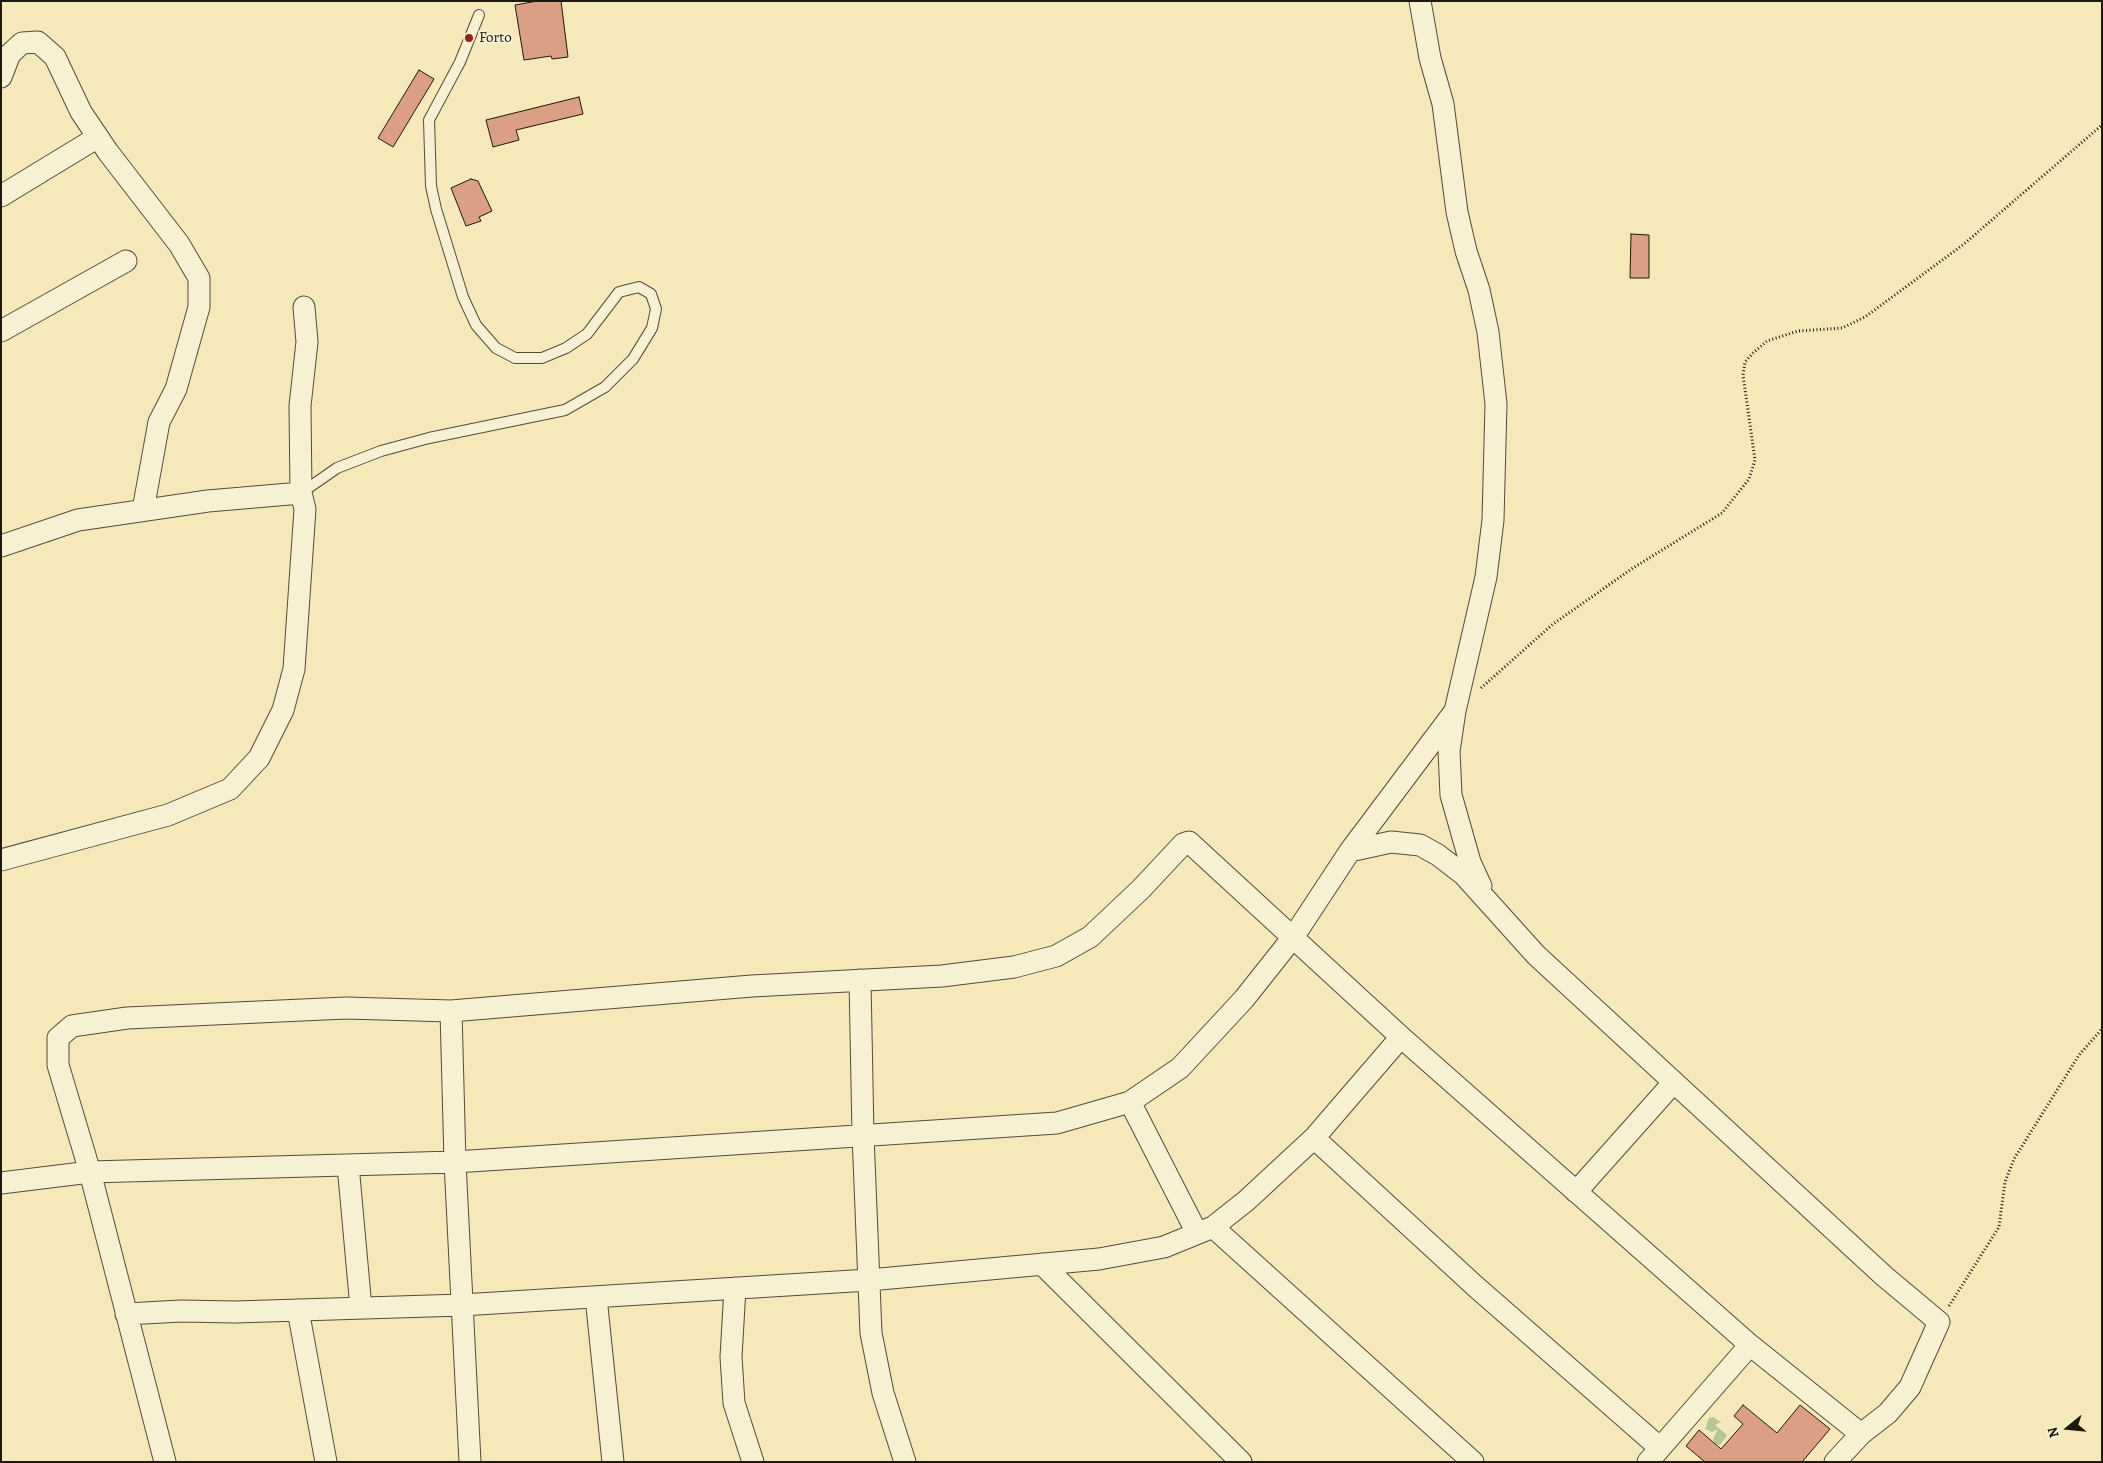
<!DOCTYPE html>
<style>
body{margin:0}
#map{position:relative;width:2103px;height:1463px;overflow:hidden;background:#f5e8b9;font-family:Alegreya,serif}
canvas{display:block}
.frame{position:absolute;inset:0;border:2px solid #1f180f;pointer-events:none}
.north{position:absolute;left:2043px;top:1403px;width:50px;height:50px;-webkit-text-stroke:4px #f8f0d2;paint-order:stroke;rotate:253deg;font-size:14px;font-weight:700;line-height:20px;text-align:center;color:#1f180f}
.north::after{content:'';display:block;margin:auto;width:18px;height:22px;background:#1f180f;clip-path:polygon(50% 0,100% 100%,50% 72%,0 100%)}
</style>
<div id="map">
<canvas width="2103" height="1463"></canvas>
<div class="frame"></div>
<div class="north">N</div>
</div>
<script>
const ctx = document.querySelector('canvas').getContext('2d');
ctx.lineJoin = 'round';
function fillPath(path, color) {
  ctx.fillStyle = color;
  ctx.fill(path, 'evenodd');
}
function toPath(rows) {
  const path = new Path2D();
  for (const r of rows) {
    path.moveTo(r[0], r[1]);
    for (let i = 2; i < r.length; i += 2) path.lineTo(r[i], r[i + 1]);
  }
  return path;
}
function strokePath(path, color, width, dash) {
  ctx.strokeStyle = color;
  ctx.lineWidth = width;
  ctx.lineCap = dash ? 'butt' : 'round';
  ctx.setLineDash(dash || []);
  ctx.stroke(path);
}
function drawText(font, color, halo, rows, align = 'center') {
  ctx.font = font + ' Alegreya,serif';
  ctx.lineWidth = 4;
  ctx.setLineDash([]);
  ctx.textBaseline = 'middle';
  ctx.strokeStyle = halo;
  ctx.fillStyle = color;
  for (const [text, x, y, turn = 0] of rows) {
    ctx.save();
    ctx.translate(x, y);
    ctx.rotate((+turn || 0) * Math.PI / 180);
    ctx.textAlign = isNaN(turn) ? turn : align;
    if (halo) ctx.strokeText(text, 0, 0);
    ctx.fillText(text, 0, 0);
    ctx.restore();
  }
}
fillPath(toPath([
 [1713,1417,1721,1422,1715,1425,1727,1435,1720,1445,1715,1444,1713,1439,1718,1429,1712,1432,1705,1429,1709,1418]
]), '#b6c794');
const building = toPath([
 [537,1,561,1,568,57,552,59,551,56,524,60,515,5,537,1],
 [419,70,434,79,393,147,378,138,419,70],
 [579,97,583,114,516,130,519,140,493,147,486,120,579,97],
 [471,179,478,181,492,211,479,217,481,221,466,226,451,188,471,179],
 [1631,234,1649,235,1649,278,1630,278,1631,234],
 [1743,1405,1777,1433,1800,1405,1830,1429,1802,1462,1705,1462,1686,1446,1699,1430,1721,1449,1743,1424,1734,1416,1743,1405]
]);
fillPath(building, '#db9f83');
strokePath(building, '#1f180f', 1);
const service = toPath([
 [301,493,337,468,381,451,429,438,565,410,605,387,633,359,652,328,656,309,651,294,639,287,619,292,587,334,566,348,542,358,515,358,496,348,476,325,463,297,436,209,431,186,429,120,460,62,479,15]
]);
const minor = toPath([
 [1420,1,1430,58,1443,104,1457,212,1466,251,1479,290,1488,332,1496,404,1493,520,1486,577,1455,711,1449,751,1451,795,1470,862,1481,886],
 [1,77,10,54,22,43,38,42,55,57,81,112,108,152,179,244,199,278,199,307,176,389,159,422,143,510],
 [1,196,98,137],
 [1,331,126,261],
 [1,546,78,520,208,501,301,493,300,406,307,342,304,307],
 [1350,851,1391,842,1420,845,1438,855,1464,875,1536,955,1884,1276,1939,1322,1910,1387,1888,1413,1861,1434,1835,1462],
 [1,860,168,815,230,789,259,758,283,710,294,669,305,509,301,493],
 [860,980,863,1135,871,1333,883,1393,905,1462],
 [451,1011,455,1162,470,1462],
 [1130,1102,1197,1233],
 [1314,1138,1475,1286,1660,1448],
 [348,1165,361,1308],
 [1,1183,90,1172,455,1162,1057,1123,1130,1102,1180,1068,1244,999,1294,936,1350,851,1455,711],
 [1576,1192,1674,1082],
 [1213,1227,1473,1462],
 [1042,1264,1241,1462],
 [735,1288,731,1357,734,1403,753,1462],
 [596,1297,613,1462],
 [298,1310,326,1462],
 [126,1314,181,1311,235,1312,462,1305,869,1280,1099,1259,1164,1247,1213,1227,1246,1201,1314,1138,1401,1037],
 [1750,1345,1861,1434],
 [165,1462,90,1172,58,1065,58,1038,72,1026,127,1018,346,1008,451,1011,752,986,942,976,1014,967,1056,956,1090,937,1141,889,1183,844,1189,842,1401,1037,1750,1345,1648,1462]
]);
strokePath(service, '#544c3a', 12);
strokePath(minor, '#544c3a', 23);
strokePath(toPath([
 [1481,688,1553,624,1633,568,1722,513,1749,479,1755,460,1743,375,1745,362,1753,353,1767,341,1798,331,1842,328,1865,317,1964,244,2102,125],
 [1949,1306,1999,1227,2005,1182,2014,1159,2079,1055,2102,1029]
]), '#1f180f', 3, [1, 2.5]);
strokePath(service, '#f8f0d2', 10);
strokePath(minor, '#f8f0d2', 21);
for (const [x, y, r, color] of [
 [469,38,5,"#8f2418"]
]) {
  const dot = new Path2D();
  dot.arc(x, y, r, 0, 2 * Math.PI);
  ctx.fillStyle = color;
  ctx.fill(dot);
  strokePath(dot, '#f8f0d2', 2);
}
drawText('15px', '#1f180f', '#f8f0d2', [
 ["Forto",479,38]
], 'left');
</script>
